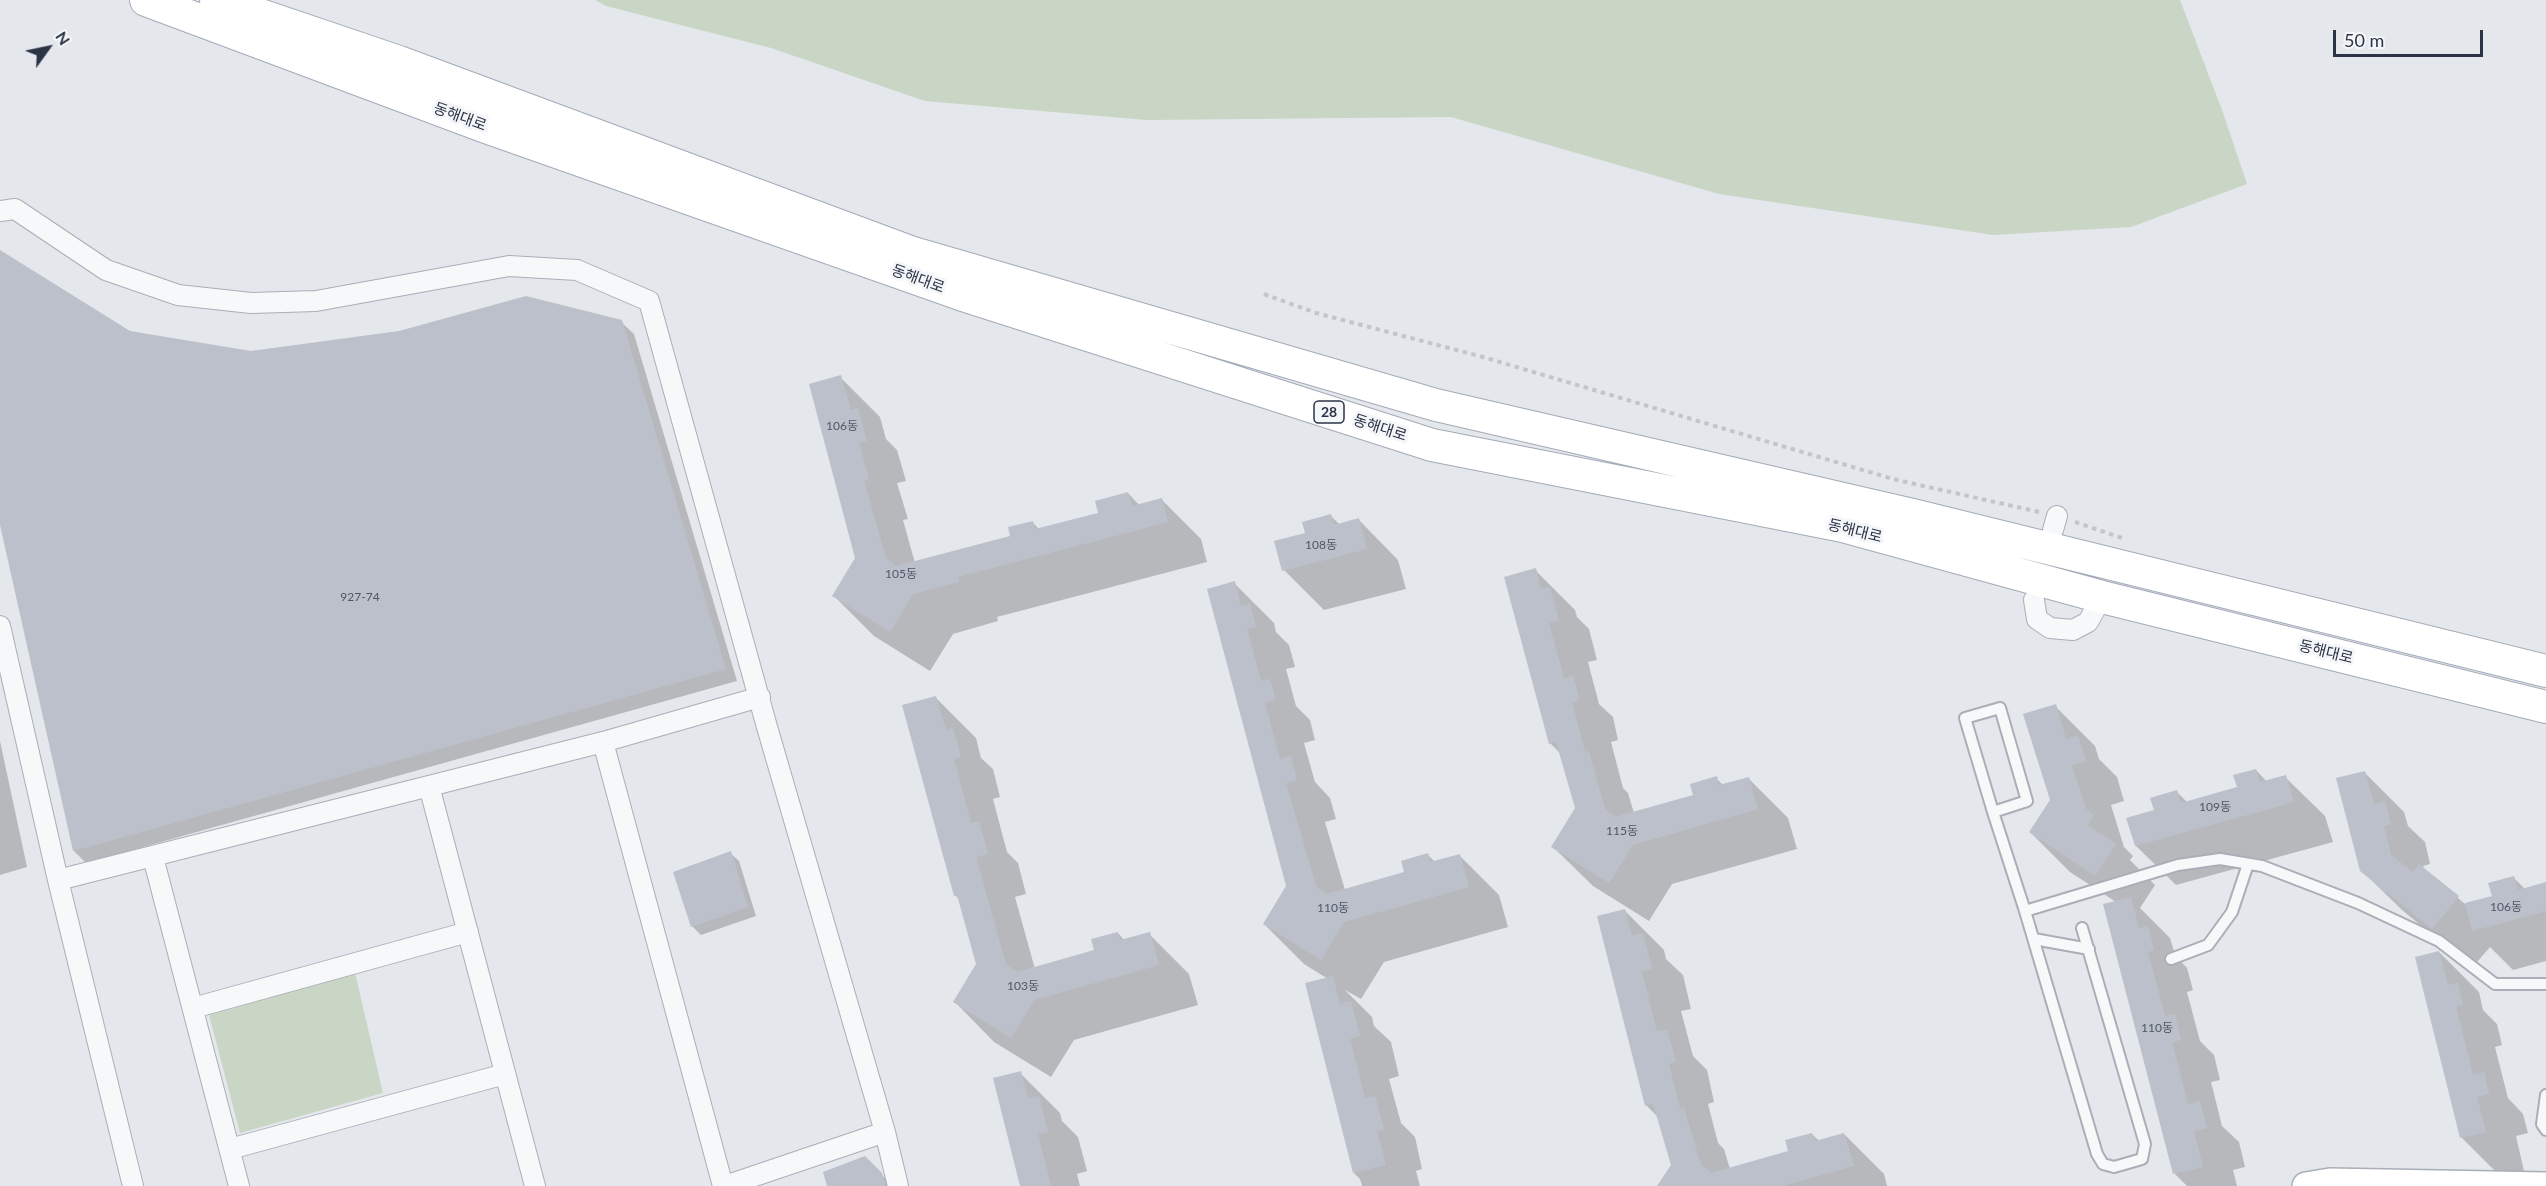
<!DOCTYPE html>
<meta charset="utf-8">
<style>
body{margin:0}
#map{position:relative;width:2546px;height:1186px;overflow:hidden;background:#e4e7ec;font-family:Lato,sans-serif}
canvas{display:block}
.north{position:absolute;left:18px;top:18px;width:60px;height:60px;-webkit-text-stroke:4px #f4f6f9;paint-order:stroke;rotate:57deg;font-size:16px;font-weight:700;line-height:24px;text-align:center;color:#2b3445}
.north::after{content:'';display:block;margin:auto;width:21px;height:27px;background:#2b3445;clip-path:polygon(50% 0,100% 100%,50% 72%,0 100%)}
.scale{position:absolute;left:2333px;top:30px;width:150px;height:27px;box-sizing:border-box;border:3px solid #2b3445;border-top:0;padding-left:8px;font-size:18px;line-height:21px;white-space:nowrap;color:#2b3445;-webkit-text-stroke:4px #f4f6f9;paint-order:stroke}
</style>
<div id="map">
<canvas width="2546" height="1186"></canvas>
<div class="north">N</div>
<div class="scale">50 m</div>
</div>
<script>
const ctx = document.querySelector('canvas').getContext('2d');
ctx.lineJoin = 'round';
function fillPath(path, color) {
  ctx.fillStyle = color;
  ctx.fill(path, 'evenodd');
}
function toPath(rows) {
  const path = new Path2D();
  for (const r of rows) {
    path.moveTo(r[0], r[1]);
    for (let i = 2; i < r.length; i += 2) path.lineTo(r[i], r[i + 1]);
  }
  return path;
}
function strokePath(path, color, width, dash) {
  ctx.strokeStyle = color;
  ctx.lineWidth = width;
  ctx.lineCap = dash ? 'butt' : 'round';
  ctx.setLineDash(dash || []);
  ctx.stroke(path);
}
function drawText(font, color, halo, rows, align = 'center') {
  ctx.font = font + ' Lato,"Noto Sans KR",sans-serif';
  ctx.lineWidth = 6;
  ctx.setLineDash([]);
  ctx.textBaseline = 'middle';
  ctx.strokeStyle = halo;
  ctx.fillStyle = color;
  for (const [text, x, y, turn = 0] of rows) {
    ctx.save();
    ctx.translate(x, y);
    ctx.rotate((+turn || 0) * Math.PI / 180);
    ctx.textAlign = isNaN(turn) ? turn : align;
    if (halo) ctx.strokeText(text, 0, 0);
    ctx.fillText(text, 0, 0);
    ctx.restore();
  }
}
fillPath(toPath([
 [595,0,2180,0,2222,110,2247,184,2131,227,1993,235,1719,194,1451,117,1146,120,925,101,771,48,606,6],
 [355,973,383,1093,240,1133,209,1015]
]), '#c9d6c5');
fillPath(toPath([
 [0,252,130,332,251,353,399,332,621,322,634,334,737,681,86,863,74,851,0,518],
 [840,377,880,417,886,439,897,450,906,481,897,483,908,519,903,520,915,563,1012,537,1032,522,1040,530,1100,514,1128,493,1139,505,1162,500,1201,539,1207,562,997,617,998,621,953,634,930,671,874,636,834,596,857,558],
 [1331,516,1340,525,1359,520,1398,560,1406,589,1324,610,1284,570,1307,534],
 [1535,570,1575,610,1577,617,1589,629,1597,660,1588,662,1599,704,1613,717,1618,740,1611,742,1623,788,1628,793,1634,813,1694,796,1716,778,1723,785,1748,778,1788,818,1797,849,1672,884,1649,921,1593,886,1553,847,1576,809,1561,754,1550,743],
 [1234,583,1274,623,1276,632,1289,645,1295,667,1286,669,1296,706,1310,720,1315,740,1304,743,1315,782,1330,798,1336,819,1325,822,1345,890,1406,873,1428,855,1435,862,1460,856,1499,895,1508,927,1384,962,1361,999,1345,990,1372,1017,1374,1026,1391,1042,1399,1076,1389,1079,1401,1123,1415,1137,1422,1169,1416,1171,1420,1186,1362,1186,1360,1179,1354,1173,1328,979,1304,964,1264,924,1288,886],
 [936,698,976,738,981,758,993,769,1000,797,993,799,1007,852,1018,863,1026,894,1015,897,1035,969,1096,951,1118,933,1125,941,1149,934,1189,974,1198,1005,1074,1040,1051,1077,994,1042,955,1002,978,964,960,900,955,895],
 [2055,706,2095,746,2099,759,2117,777,2124,801,2111,805,2124,847,2133,856,2130,860,2155,885,2140,908,2170,938,2175,955,2187,968,2193,990,2187,992,2200,1041,2214,1055,2220,1080,2211,1082,2222,1126,2239,1142,2245,1167,2233,1170,2237,1186,2187,1186,2174,1173,2116,902,2070,872,2030,832,2051,800],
 [0,741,27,867,0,875],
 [2256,770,2267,782,2285,777,2325,816,2333,842,2176,885,2136,846,2155,811,2177,792,2188,803,2239,789],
 [2365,773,2404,812,2408,826,2425,842,2430,864,2423,866,2424,869,2465,904,2494,897,2513,877,2525,889,2546,884,2546,961,2513,970,2490,947,2472,968,2402,910,2361,870],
 [730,853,739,861,756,916,701,935,692,926],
 [1624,910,1664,950,1666,959,1683,975,1691,1009,1681,1011,1693,1056,1707,1070,1714,1102,1708,1104,1718,1143,1724,1149,1730,1169,1790,1152,1812,1134,1819,1141,1844,1134,1884,1174,1887,1186,1659,1186,1672,1165,1659,1118,1646,1105],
 [2439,952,2479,992,2483,1010,2497,1024,2502,1045,2495,1047,2508,1098,2523,1114,2528,1133,2516,1136,2524,1171,2501,1177,2461,1137],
 [1020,1073,1060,1113,1062,1121,1078,1137,1087,1171,1077,1174,1080,1186,1022,1186],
 [881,1174,892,1186,829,1186]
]), '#0003');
fillPath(toPath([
 [0,250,130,331,251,351,399,331,526,296,622,320,726,669,73,851,0,525],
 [841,375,851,410,858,408,867,441,859,443,869,479,864,481,886,558,896,566,1010,536,1008,527,1033,521,1035,529,1098,513,1095,501,1128,492,1132,506,1162,498,1168,522,958,577,959,582,913,594,890,632,832,596,855,558,809,384],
 [1331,514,1334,525,1359,518,1367,549,1282,571,1274,541,1305,533,1302,522],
 [1536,568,1541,589,1550,587,1559,620,1549,623,1564,678,1573,676,1580,700,1572,702,1585,752,1589,751,1605,809,1615,817,1693,795,1690,784,1717,776,1719,785,1749,777,1758,809,1633,845,1609,883,1551,847,1575,808,1556,742,1549,744,1504,577],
 [1235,581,1241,606,1250,603,1256,627,1247,629,1261,681,1270,679,1276,700,1265,703,1280,759,1291,756,1297,780,1286,783,1316,886,1327,894,1404,872,1401,861,1428,853,1430,862,1460,854,1469,887,1344,922,1321,960,1263,924,1286,886,1207,589],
 [936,696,946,730,953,727,961,757,954,759,971,823,979,821,988,854,976,857,1006,964,1017,972,1094,950,1091,939,1118,932,1120,940,1150,932,1159,965,1034,1000,1011,1038,953,1002,976,964,957,895,954,896,902,705],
 [2056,704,2066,739,2078,736,2086,761,2072,765,2086,809,2094,815,2088,825,2116,844,2095,876,2029,832,2050,800,2023,714],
 [2256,769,2260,782,2286,775,2294,802,2135,846,2126,818,2154,810,2150,798,2177,790,2181,803,2237,787,2233,775],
 [2365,771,2374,804,2385,801,2391,824,2384,826,2391,855,2413,872,2419,864,2459,896,2432,929,2360,871,2336,778],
 [731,851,748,907,691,927,673,872],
 [2514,876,2518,890,2546,882,2546,911,2472,931,2465,903,2492,896,2488,883],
 [2131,897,2139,928,2148,926,2154,950,2148,952,2165,1016,2175,1014,2181,1040,2172,1042,2188,1104,2200,1101,2207,1128,2194,1131,2203,1167,2173,1174,2103,904],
 [1625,909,1632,936,1643,933,1652,969,1642,972,1657,1031,1667,1029,1676,1062,1669,1064,1680,1109,1684,1108,1701,1165,1711,1173,1788,1151,1785,1140,1812,1133,1815,1141,1844,1133,1854,1166,1782,1186,1657,1186,1671,1165,1653,1104,1645,1106,1597,916],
 [2439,951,2448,985,2458,983,2463,1005,2456,1007,2473,1075,2484,1072,2489,1094,2477,1097,2486,1132,2460,1138,2415,957],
 [1333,976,1340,1004,1351,1001,1360,1036,1350,1039,1365,1098,1375,1096,1384,1129,1377,1131,1386,1165,1353,1173,1305,983],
 [1021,1071,1028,1098,1039,1096,1048,1132,1038,1134,1051,1186,1020,1186,993,1078],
 [865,1156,882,1173,886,1186,827,1186,823,1172]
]), '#bbc0ca');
const lane = toPath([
 [1993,812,2027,801,2000,708,1965,718,1993,812,2025,911,2178,865,2220,859,2262,866,2358,903,2439,941,2495,984,2546,984],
 [2025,911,2097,1154,2103,1164,2114,1167,2142,1159,2145,1144,2082,928],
 [2034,939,2089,949],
 [2171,959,2208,945,2232,912,2248,864],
 [2546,1095,2542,1124,2546,1130]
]);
const street = toPath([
 [0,211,15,209,106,270,178,295,251,303,316,301,509,266,577,270,649,301,767,727,885,1132,898,1186],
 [2053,530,2057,516],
 [2034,600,2037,619,2050,628,2073,630,2088,622,2102,597],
 [0,626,58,880,133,1186],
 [603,742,723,1186],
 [429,786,535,1186],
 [153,857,239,1186],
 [58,880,603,742,760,697],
 [193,1008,468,932],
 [230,1149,505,1074],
 [725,1186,885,1132]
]);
const secondary = toPath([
 [2306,1186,2330,1182,2546,1186]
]);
const primary = toPath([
 [146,0,486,127,963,295,1432,445,1843,526,2102,597,2546,707],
 [216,0,399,62,910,252,1436,405,1913,515,2546,671]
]);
strokePath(lane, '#a9aeb7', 14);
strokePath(street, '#a9aeb7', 22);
strokePath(secondary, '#a9aeb7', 30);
strokePath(primary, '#a3abb8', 34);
strokePath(toPath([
 [1264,294,1316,313,1483,357,1893,479,2039,512],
 [2075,522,2122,538]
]), '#c2c5cb', 4, [4.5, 4.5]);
strokePath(lane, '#f7f8fa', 10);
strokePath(street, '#f7f8fa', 20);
strokePath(secondary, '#fff', 27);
strokePath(primary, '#fff', 32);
drawText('12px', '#4f5766', null, [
 ["106동",842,426],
 ["108동",1321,545],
 ["105동",901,574],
 ["927-74",360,597],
 ["109동",2215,807],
 ["115동",1622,831],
 ["106동",2506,907],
 ["110동",1333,908],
 ["103동",1023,986],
 ["110동",2157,1028]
]);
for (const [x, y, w] of [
 [1329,412,30]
]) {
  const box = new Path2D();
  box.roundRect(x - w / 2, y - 11, w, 22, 4.5);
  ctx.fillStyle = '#f4f6f9';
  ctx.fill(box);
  strokePath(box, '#2b3445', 1.5);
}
drawText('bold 14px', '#2b3445', null, [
 ["28",1329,412]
]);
drawText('15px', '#2b3445', '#f4f6f9', [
 ["동해대로",460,117,20],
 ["동해대로",918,279,20],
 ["동해대로",1380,428,18],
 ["동해대로",1855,531,14],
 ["동해대로",2326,652,14]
]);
</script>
